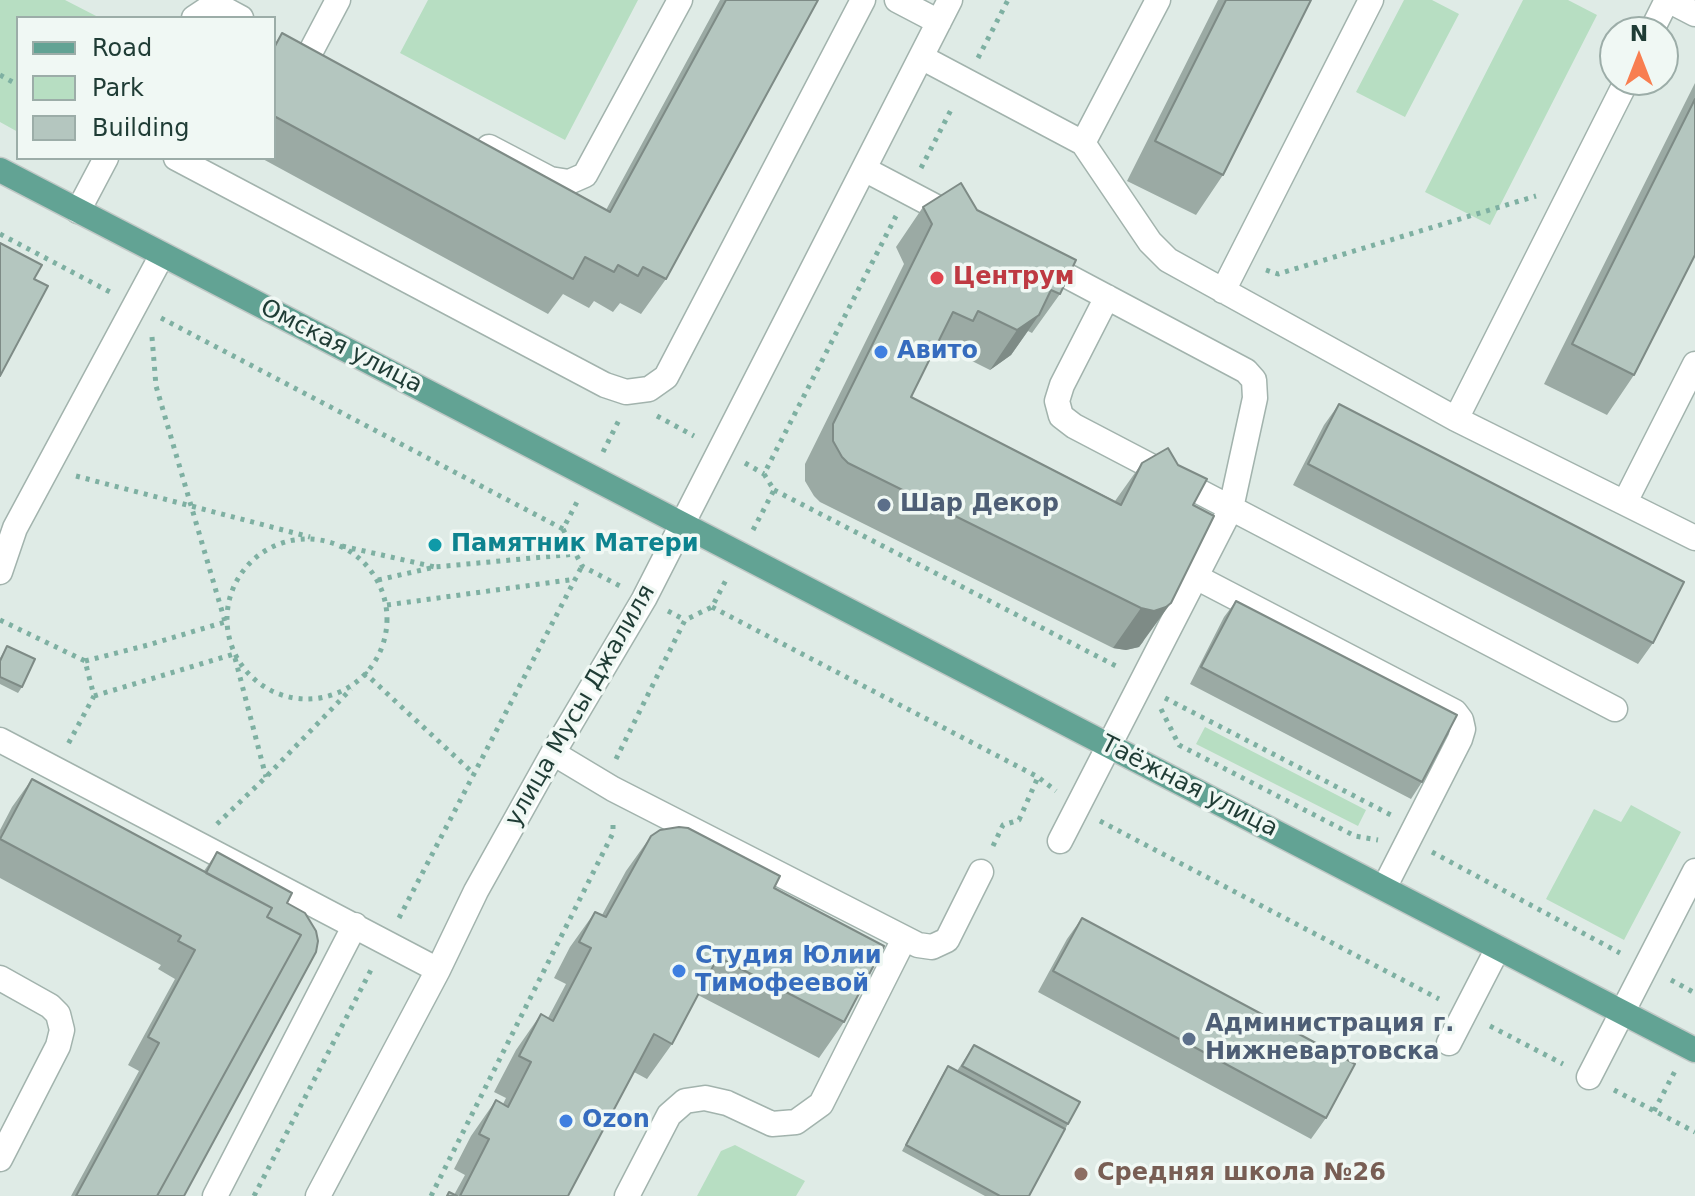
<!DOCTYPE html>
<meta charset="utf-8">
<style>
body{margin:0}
#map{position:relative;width:1695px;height:1196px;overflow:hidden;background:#dfebe6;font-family:"DejaVu Sans",sans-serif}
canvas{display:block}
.legend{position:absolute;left:16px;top:16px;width:260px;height:144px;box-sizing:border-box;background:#f0f8f4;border:2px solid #9cada8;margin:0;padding:10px 14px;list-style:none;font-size:24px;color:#1f3c35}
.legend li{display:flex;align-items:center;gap:16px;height:40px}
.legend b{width:40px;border:2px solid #9cada8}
.north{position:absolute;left:1599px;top:16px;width:80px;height:80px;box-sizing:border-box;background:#f0f8f4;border:2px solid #9cada8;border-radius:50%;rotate:0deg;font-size:22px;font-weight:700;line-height:32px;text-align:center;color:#1f3c35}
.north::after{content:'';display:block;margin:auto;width:28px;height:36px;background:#f87e50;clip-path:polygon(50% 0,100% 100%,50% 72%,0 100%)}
</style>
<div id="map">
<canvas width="1695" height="1196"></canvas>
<ul class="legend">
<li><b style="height:10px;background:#62a394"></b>Road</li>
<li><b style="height:22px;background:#b7dec2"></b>Park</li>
<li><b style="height:22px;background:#b4c6bf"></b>Building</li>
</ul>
<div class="north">N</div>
</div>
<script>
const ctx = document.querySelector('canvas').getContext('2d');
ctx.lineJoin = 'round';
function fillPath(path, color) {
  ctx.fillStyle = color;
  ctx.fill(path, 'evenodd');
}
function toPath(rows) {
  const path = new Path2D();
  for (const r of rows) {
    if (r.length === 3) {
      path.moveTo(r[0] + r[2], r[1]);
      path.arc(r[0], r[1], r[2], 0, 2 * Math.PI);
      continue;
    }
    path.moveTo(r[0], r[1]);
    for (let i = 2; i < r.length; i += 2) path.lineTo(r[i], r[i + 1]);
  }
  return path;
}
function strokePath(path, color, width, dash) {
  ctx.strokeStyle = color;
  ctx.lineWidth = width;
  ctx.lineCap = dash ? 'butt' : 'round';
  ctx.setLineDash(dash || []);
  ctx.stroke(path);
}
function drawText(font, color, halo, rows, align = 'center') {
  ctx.font = font + ' "DejaVu Sans",sans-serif';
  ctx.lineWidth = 7;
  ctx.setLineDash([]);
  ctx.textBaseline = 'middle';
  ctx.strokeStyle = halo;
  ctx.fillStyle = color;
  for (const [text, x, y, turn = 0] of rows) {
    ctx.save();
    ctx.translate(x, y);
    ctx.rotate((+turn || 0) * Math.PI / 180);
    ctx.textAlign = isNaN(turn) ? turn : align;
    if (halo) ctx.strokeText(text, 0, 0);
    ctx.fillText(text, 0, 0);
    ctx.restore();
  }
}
fillPath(toPath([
 [0,0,65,0,100,18,18,18,18,132,0,122],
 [428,0,638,0,565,140,400,53],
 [1404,0,1432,0,1459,14,1405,117,1356,92],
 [1523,0,1568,0,1597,15,1490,225,1425,192],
 [1205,727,1366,810,1358,826,1196,744],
 [1631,805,1681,832,1624,940,1546,899,1594,809,1621,822],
 [735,1145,805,1181,796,1196,697,1196,721,1151]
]), '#b7dec2');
const minor = toPath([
 [897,0,939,22],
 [1668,0,1695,14],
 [194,18,215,4,241,18],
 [1651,32,1667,0],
 [310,53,338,0],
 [921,57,1083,143,1150,242,1168,260,1456,419,1695,538],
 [1083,143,1158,0],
 [489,147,550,179,569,182,585,175,680,0],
 [176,158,605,385,626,392,649,389,666,377,863,0],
 [864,169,957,218],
 [78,211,106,158],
 [1039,261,1246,371,1254,380,1255,398,1231,508,1060,841],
 [1223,291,1371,0],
 [1107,297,1062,385,1057,401,1061,416,1074,426,1615,709],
 [1456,419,1627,80],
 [1625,502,1695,364],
 [0,572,15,528,162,255],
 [1196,577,1455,712,1461,720,1463,729,1460,739,1384,888],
 [0,740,438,970],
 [553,753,613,789,918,945,932,947,947,940,981,872],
 [0,978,50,1006,58,1014,62,1030,58,1046,0,1159],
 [1449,1043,1498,948],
 [1589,1077,1695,871],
 [215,1196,355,925],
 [318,1196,438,970,476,891,553,753,644,599,950,0],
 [627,1196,669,1115,685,1101,705,1098,727,1103,772,1124,796,1122,821,1104,904,939]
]);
const major = toPath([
 [0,170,1695,1050]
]);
strokePath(minor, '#a2b3ad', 27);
strokePath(major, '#c0c8c6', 27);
strokePath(toPath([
 [978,58,1008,0],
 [0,75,18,85],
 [921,168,953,106],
 [0,234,110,292],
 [1266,270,1278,274,1536,196],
 [161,318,563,529,578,500],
 [152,337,156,386,226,625],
 [657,416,694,436],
 [603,452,620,418],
 [745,463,764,474],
 [76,476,310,537],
 [774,490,1118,667],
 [563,529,582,566,620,586],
 [753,530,774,490,764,474,896,216],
 [307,619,80],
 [342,546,435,567],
 [378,580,435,567,576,554],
 [387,605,576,579],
 [712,607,1038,777,1056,791],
 [668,611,685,620],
 [0,620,85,661,94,696,67,746],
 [235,658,266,777],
 [85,661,148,645,225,622],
 [364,676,366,674,474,774],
 [94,696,234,654],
 [1165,698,1391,815],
 [1161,709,1179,745,1355,836,1378,840],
 [616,759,685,620,712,607,727,578],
 [1100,821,1439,999],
 [217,824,266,777,351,689],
 [993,846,1003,825,1019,820,1038,777],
 [1432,852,1620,953],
 [399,918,582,566],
 [1671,980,1695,993],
 [1490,1026,1563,1064],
 [1614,1090,1695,1132],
 [1654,1111,1675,1071],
 [254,1196,373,966],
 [431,1196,613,833,613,820]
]), '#7eb0a2', 5, [4, 6]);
strokePath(minor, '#fff', 24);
strokePath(major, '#62a394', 24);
fillPath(toPath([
 [720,0,818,0,666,279,641,314,620,303,613,312,594,301,589,308,563,294,548,314,261,158,274,158,274,45,282,33,606,210],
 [1218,0,1311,0,1223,175,1196,215,1127,181],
 [1695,83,1695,255,1634,375,1607,415,1544,384],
 [923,207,977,210,1060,294,1032,333,1028,331,1011,355,990,370,952,351,945,361,932,355,911,397,1115,501,1142,463,1193,505,1143,642,1139,647,1126,650,1113,648,820,502,814,496,805,481,805,464,904,264,896,247],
 [1339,404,1653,643,1638,664,1293,485,1324,425],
 [1236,601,1422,782,1411,799,1190,684,1224,617],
 [7,646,22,687,18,693,0,684,0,658],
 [32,779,204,871,217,852,287,903,184,1196,71,1196,139,1071,128,1065,175,979,158,969,161,965,0,878,0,830,12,807],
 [651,836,774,888,844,1022,819,1058,698,995,672,1044,647,1079,634,1072,568,1196,446,1196,449,1192,454,1195,465,1175,454,1169,471,1136,496,1100,503,1104,506,1098,494,1092,516,1050,541,1014,548,1018,566,984,554,978,570,947,595,912,602,915,626,871],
 [1082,918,1326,1118,1311,1139,1038,992,1067,939],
 [974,1045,1068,1124,1029,1196,985,1196,902,1151,944,1072,948,1066,957,1071]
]), '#9baaa4');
fillPath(toPath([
 [1039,315,1011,355,990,370,1017,330],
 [1171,603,1139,647,1126,650,1113,648,1141,608]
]), '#7e8b86');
const building = toPath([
 [726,0,818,0,666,279,643,267,638,276,618,265,614,272,585,257,573,279,274,116,274,48,282,33,610,212,726,0],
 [1226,0,1311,0,1223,175,1155,141,1226,0],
 [1695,99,1695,255,1634,375,1572,344,1695,99],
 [961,183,977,210,1076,260,1060,294,1051,290,1039,315,1017,330,978,311,973,321,953,312,911,397,1121,505,1142,463,1168,448,1178,465,1207,479,1193,505,1214,516,1171,603,1166,607,1154,611,1141,608,848,463,842,457,833,441,833,424,932,224,923,207,961,183],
 [0,243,42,265,34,279,48,286,0,376,0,243],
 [1339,404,1684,582,1653,643,1308,464,1339,404],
 [1236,601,1457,715,1422,782,1201,667,1236,601],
 [7,646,35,659,22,687,0,677,0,661,7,646],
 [32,779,272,908,267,917,301,935,157,1196,76,1196,159,1043,148,1037,195,950,178,941,181,936,0,839,32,779],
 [679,827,688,828,780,876,774,888,884,946,844,1022,718,957,672,1044,654,1034,568,1196,460,1196,489,1139,479,1134,496,1100,508,1107,531,1062,519,1056,541,1014,553,1021,591,948,579,942,595,912,606,917,651,836,660,830,679,827],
 [217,852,292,893,287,903,305,913,316,931,318,941,316,952,184,1196,157,1196,301,935,267,917,272,908,206,873,217,852],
 [1082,918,1355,1064,1326,1118,1053,971,1082,918],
 [974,1045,1080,1102,1068,1124,962,1066,974,1045],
 [948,1066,1065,1129,1029,1196,1000,1196,906,1145,948,1066],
 [449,1192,457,1196,447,1196,449,1192]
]);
fillPath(building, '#b4c6bf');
strokePath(building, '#7e8b86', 2);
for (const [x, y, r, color] of [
 [937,278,8,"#e0444e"],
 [881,352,8,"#3f7fe0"],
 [884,505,8,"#5c6f8a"],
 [435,545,8,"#0f9aa8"],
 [679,971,8,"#3f7fe0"],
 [1189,1039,8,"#5c6f8a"],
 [566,1121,8,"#3f7fe0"],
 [1081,1174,8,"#8d6e63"]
]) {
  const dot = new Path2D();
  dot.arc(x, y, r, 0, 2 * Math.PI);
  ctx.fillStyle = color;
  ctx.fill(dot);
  strokePath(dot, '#f0f8f4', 3);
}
drawText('bold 24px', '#be3a42', '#f0f8f4', [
 ["Центрум",953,278]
], 'left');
drawText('24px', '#1f3c35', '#f0f8f4', [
 ["Омская улица",341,347,27],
 ["улица Мусы Джалиля",581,706,-60],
 ["Таёжная улица",1189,787,27]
]);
drawText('bold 24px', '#366cbe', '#f0f8f4', [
 ["Авито",897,352],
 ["Студия Юлии",695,957],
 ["Тимофеевой",695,985],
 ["Ozon",582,1121]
], 'left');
drawText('bold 24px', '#4e5e75', '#f0f8f4', [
 ["Шар Декор",900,505],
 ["Администрация г.",1205,1025],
 ["Нижневартовска",1205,1053]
], 'left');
drawText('bold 24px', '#0d838f', '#f0f8f4', [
 ["Памятник Матери",451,545]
], 'left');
drawText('bold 24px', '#785e54', '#f0f8f4', [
 ["Средняя школа №26",1097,1174]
], 'left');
</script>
